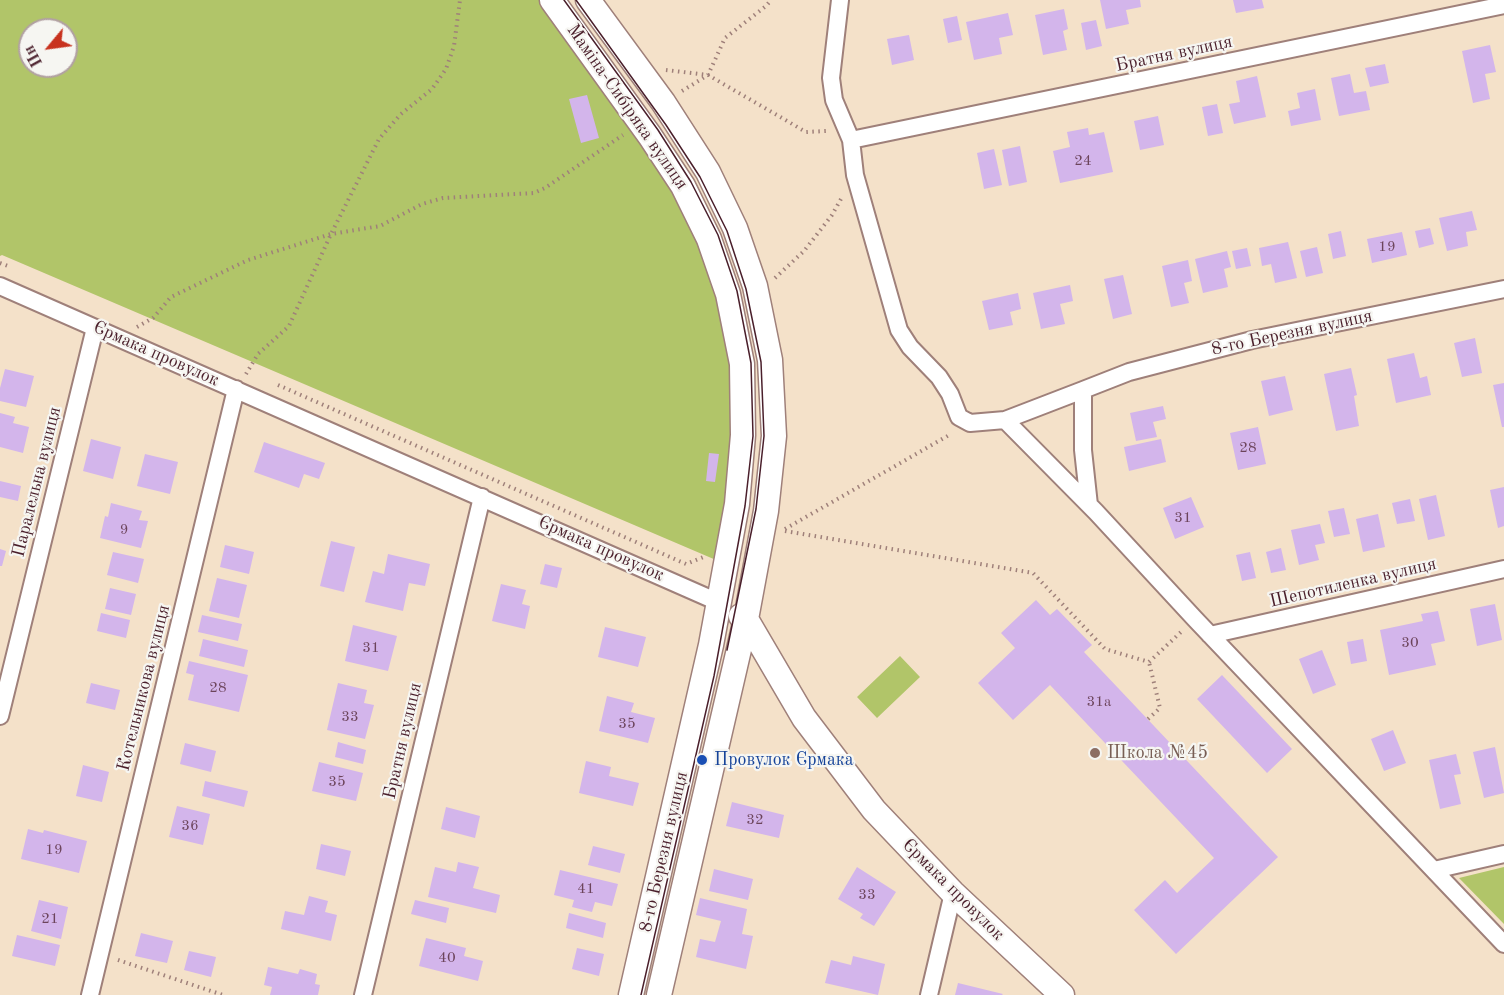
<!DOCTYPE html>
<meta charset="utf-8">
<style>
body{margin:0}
#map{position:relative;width:1504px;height:995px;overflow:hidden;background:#f4e1c9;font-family:"Old Standard TT",serif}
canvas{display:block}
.north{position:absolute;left:18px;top:18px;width:60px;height:60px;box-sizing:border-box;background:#f6f6f2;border:2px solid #b1a0a2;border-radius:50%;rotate:241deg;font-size:16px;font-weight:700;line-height:24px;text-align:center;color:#4a1f2b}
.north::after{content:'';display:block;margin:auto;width:21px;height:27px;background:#c8321e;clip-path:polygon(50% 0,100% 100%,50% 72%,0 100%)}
</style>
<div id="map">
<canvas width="1504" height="995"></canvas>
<div class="north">Пн</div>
</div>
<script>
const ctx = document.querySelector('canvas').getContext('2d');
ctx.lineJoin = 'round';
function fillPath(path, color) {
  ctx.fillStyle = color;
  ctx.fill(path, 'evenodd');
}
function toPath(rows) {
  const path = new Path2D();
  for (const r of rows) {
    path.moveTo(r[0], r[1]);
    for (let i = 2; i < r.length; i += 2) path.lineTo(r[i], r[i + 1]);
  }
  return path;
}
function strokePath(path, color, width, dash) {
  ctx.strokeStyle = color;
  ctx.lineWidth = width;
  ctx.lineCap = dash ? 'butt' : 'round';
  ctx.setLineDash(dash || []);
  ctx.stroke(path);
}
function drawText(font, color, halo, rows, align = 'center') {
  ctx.font = font + ' "Old Standard TT",serif';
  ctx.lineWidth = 4.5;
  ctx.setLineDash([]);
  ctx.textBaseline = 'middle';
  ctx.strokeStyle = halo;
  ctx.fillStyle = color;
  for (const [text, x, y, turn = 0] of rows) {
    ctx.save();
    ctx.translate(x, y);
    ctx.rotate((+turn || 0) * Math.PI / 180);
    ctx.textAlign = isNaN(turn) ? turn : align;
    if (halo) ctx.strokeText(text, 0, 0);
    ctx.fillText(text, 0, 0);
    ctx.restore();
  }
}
fillPath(toPath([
 [0,0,542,0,676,190,720,296,734,365,735,435,727,502,716,560,2,255,0,256],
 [30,30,66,30,66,66,30,66],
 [900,656,920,677,877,718,857,697],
 [1504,867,1504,924,1459,878]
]), '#b1c569');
fillPath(toPath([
 [1100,0,1140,0,1141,7,1126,10,1129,24,1106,29],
 [1233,0,1262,0,1264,8,1236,13],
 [1064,9,1068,29,1063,31,1067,50,1043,55,1035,15],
 [1008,13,1013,35,999,38,1002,54,974,60,966,22],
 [957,16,962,40,948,43,943,19],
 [1096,20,1102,46,1086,50,1081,23],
 [909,35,914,60,892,65,887,39],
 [1490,45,1496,72,1485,74,1490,99,1473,103,1462,51],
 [1385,64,1389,83,1370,87,1365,68],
 [1350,74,1354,93,1366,91,1370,110,1339,116,1331,78],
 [1257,76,1266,117,1234,124,1229,104,1240,102,1236,81],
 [1315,89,1321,120,1291,126,1288,111,1300,108,1297,93],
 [587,95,599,138,581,143,569,99],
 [1217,104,1223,133,1208,136,1202,107],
 [1158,116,1164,145,1140,150,1134,121],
 [1088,128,1089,135,1104,132,1113,172,1060,183,1053,151,1070,147,1067,132],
 [1020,146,1027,182,1009,186,1002,150],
 [994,149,1002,185,984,189,977,153],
 [1472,211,1477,230,1466,232,1468,246,1447,251,1439,218],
 [1430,228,1434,244,1419,248,1415,231],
 [1341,231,1346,256,1333,259,1328,234],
 [1402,232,1407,255,1372,263,1367,239],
 [1288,242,1297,278,1275,283,1271,264,1262,266,1259,248],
 [1317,247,1323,273,1306,277,1300,251],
 [1247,248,1251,266,1236,269,1232,251],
 [1227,251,1231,267,1224,269,1228,287,1203,293,1195,259],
 [1188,260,1192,281,1184,283,1189,303,1171,307,1162,266],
 [1123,275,1132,314,1113,319,1104,279],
 [1070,285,1073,301,1060,304,1065,324,1041,329,1033,293],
 [1018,293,1021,309,1010,312,1013,325,989,330,982,301],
 [1475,338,1482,373,1462,377,1454,343],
 [1414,353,1420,378,1427,376,1431,395,1396,403,1387,359],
 [1351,368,1357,395,1354,396,1359,426,1336,431,1324,374],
 [5,369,34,376,26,407,0,401,0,388],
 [1285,376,1293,410,1269,416,1261,381],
 [1504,383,1504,427,1502,427,1493,385],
 [1163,406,1166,419,1153,422,1157,437,1136,441,1130,413],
 [0,413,15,417,13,423,29,427,23,453,0,447],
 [1258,427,1266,464,1238,470,1230,433],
 [91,439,121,447,113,479,83,471],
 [1161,439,1166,462,1129,471,1124,447],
 [264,442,325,463,319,479,304,474,299,488,254,472],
 [709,453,719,454,715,482,706,481],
 [145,454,178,462,170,494,137,486],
 [0,481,21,486,18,501,0,497],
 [1504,487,1504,526,1498,528,1490,490],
 [1436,495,1445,536,1428,540,1419,499],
 [1191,497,1204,527,1175,539,1163,508],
 [1410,499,1415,521,1397,524,1392,503],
 [111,503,142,511,139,520,148,521,141,548,100,538,105,516,108,517],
 [1344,508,1350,534,1334,537,1328,511],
 [1378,514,1385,547,1363,552,1356,519],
 [1320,524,1325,543,1315,545,1319,560,1299,565,1291,530],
 [331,541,355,547,344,592,320,586],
 [225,545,254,552,249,574,220,567],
 [1281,548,1286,570,1271,573,1266,552],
 [0,549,6,551,2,566,0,566],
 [113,552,144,559,138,583,107,575],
 [1250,552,1256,578,1242,581,1236,555],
 [388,554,430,564,425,586,409,583,403,611,365,602,373,571,384,574],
 [545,564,562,568,557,588,540,584],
 [217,578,247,585,239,618,209,611],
 [501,584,526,590,522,604,530,606,525,629,492,621],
 [110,588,136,594,131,615,105,609],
 [1036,600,1050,615,1057,609,1092,645,1084,652,1278,857,1176,954,1134,910,1165,880,1177,893,1214,858,1050,685,1013,720,978,683,1015,648,1001,633],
 [1495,604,1502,640,1477,646,1470,609],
 [1438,611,1445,641,1431,644,1436,665,1389,675,1380,630,1423,621,1421,614],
 [101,613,130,620,126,638,97,631],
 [202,615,242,624,238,641,198,632],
 [353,625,397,636,388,671,345,661],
 [605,627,646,637,638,667,598,657],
 [203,639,248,650,244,667,199,656],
 [1363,639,1367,661,1351,664,1347,642],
 [1322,650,1336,685,1313,694,1299,659],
 [189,661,248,675,239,712,188,700,194,675,186,673],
 [1222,675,1292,749,1267,773,1197,699],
 [91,683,120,690,115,710,86,703],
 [338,683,367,690,364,703,374,705,365,739,327,730],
 [607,696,634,703,631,712,655,718,648,743,599,731],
 [1393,730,1406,763,1384,771,1371,739],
 [338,742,366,750,363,764,335,757],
 [185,743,216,751,211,772,180,764],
 [1495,747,1504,793,1484,798,1473,752],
 [1456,754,1461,774,1454,775,1461,804,1440,809,1429,760],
 [586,761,611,767,609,776,639,783,633,806,579,793],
 [319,762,363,773,356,801,312,791],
 [83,765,109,772,102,802,76,796],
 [205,781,248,791,244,807,202,796],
 [732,802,784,815,779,838,726,826],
 [177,806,210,814,203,845,169,837],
 [446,807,480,816,475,838,441,829],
 [28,829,43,833,44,830,87,841,79,873,21,859],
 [321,844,351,851,345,876,316,869],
 [593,846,625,854,620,873,588,865],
 [458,862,479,867,473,888,500,895,496,913,428,897,435,867,456,872],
 [857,867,896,892,874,926,860,918,863,914,838,899],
 [714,869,753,879,748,900,709,891],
 [560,870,618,884,612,906,595,902,592,912,572,907,574,900,554,895],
 [309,896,328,901,325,912,337,915,331,941,281,929,285,911,304,915],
 [700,898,747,909,742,934,753,936,746,969,696,957,700,939,715,942,721,921,696,915],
 [39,900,68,907,61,939,31,931],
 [415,900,449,908,446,923,411,914],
 [569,913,606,923,603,938,566,928],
 [141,933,173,941,167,963,135,956],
 [17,935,60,945,55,966,12,956],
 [426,938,466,948,464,956,483,961,478,981,419,966],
 [577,948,604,954,599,976,572,969],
 [189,951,216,957,211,977,184,970],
 [853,956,885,964,878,995,825,983,831,960,851,965],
 [268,967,298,974,300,969,317,974,315,984,320,985,318,995,270,995,272,987,264,985],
 [958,983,1003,994,1002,995,955,995]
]), '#d3b5eb');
const street = toPath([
 [840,0,831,78,834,100,851,140,855,175,899,330,910,347,939,377,950,394,959,417,970,423,1005,420,1083,390,1083,450,1089,505],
 [851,140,1504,5],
 [0,286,718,602],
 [1083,390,1129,372,1252,340,1504,289],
 [1005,420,1096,512,1195,619,1504,944],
 [1210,635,1504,569],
 [0,716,95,328],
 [1434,870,1504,854],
 [90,995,236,389],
 [363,995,482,497],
 [929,995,953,893]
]);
const secondary = toPath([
 [552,0,650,136,683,186,709,239,728,294,742,364,743,435,737,504,711,645,631,995],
 [588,0,663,102,708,172,735,228,755,286,770,360,774,436,766,511,746,619,659,995],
 [741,616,746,619,804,718,874,810,953,893,1062,995]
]);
strokePath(street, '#9f807a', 20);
strokePath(secondary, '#9f807a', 27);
strokePath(toPath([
 [666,70,708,75,806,132,826,131],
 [682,91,708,75,725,38,766,6,771,0],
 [0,263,11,267],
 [775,278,804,251,832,215,841,199],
 [137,327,153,318,171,297,248,260,331,234,380,226,422,204,443,198,534,193,545,188,623,135],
 [246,374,258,354,289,326,331,234,379,139,401,114,432,89,446,69,454,46,460,0],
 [278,385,686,564,706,556],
 [785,529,951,434],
 [785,531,1033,573,1105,649,1149,662],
 [1149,662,1181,632],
 [1148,719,1160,708,1149,662],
 [118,960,223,995]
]), '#9f807a', 4, [1.5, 4.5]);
strokePath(street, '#fff', 16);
strokePath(secondary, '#fff', 24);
strokePath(toPath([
 [564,0,658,130,691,182,718,235,737,291,751,363,753,436,745,506,714,676,641,995],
 [576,0,666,125,700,177,727,231,746,289,761,362,764,436,756,509,727,650]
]), '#4a1f2b', 1.5);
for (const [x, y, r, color] of [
 [1095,753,6,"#8d6e63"],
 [702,760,6,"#1a4fb4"]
]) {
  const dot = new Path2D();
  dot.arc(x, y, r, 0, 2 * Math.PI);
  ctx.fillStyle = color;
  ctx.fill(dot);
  strokePath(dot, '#f6f6f2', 2);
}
drawText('15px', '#6c445b', null, [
 ["24",1083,161],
 ["19",1387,247],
 ["28",1248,448],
 ["31",1183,518],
 ["9",124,530],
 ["30",1410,643],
 ["31",371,648],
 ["28",218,688],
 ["31а",1099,702],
 ["33",350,717],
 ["35",627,724],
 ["35",337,782],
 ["32",755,820],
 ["36",190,826],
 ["19",54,850],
 ["41",586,889],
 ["33",867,895],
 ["21",50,919],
 ["40",447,958]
]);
drawText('18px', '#4a1f2b', '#f6f6f2', [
 ["Братня вулиця",1174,54,-12],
 ["Маміна-Сибіряка вулиця",627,107,55],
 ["8-го Березня вулиця",1292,333,-12],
 ["Єрмака провулок",156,354,24],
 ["Паралельна вулиця",37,482,-76],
 ["Єрмака провулок",601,549,24],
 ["Шепотиленка вулиця",1353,583,-13],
 ["Котельникова вулиця",144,688,-76],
 ["Братня вулиця",403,741,-77],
 ["8-го Березня вулиця",664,852,-77],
 ["Єрмака провулок",953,890,45]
]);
drawText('18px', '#785e54', '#f6f6f2', [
 ["Школа №45",1107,753]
], 'left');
drawText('18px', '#164399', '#f6f6f2', [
 ["Провулок Єрмака",714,760]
], 'left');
</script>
